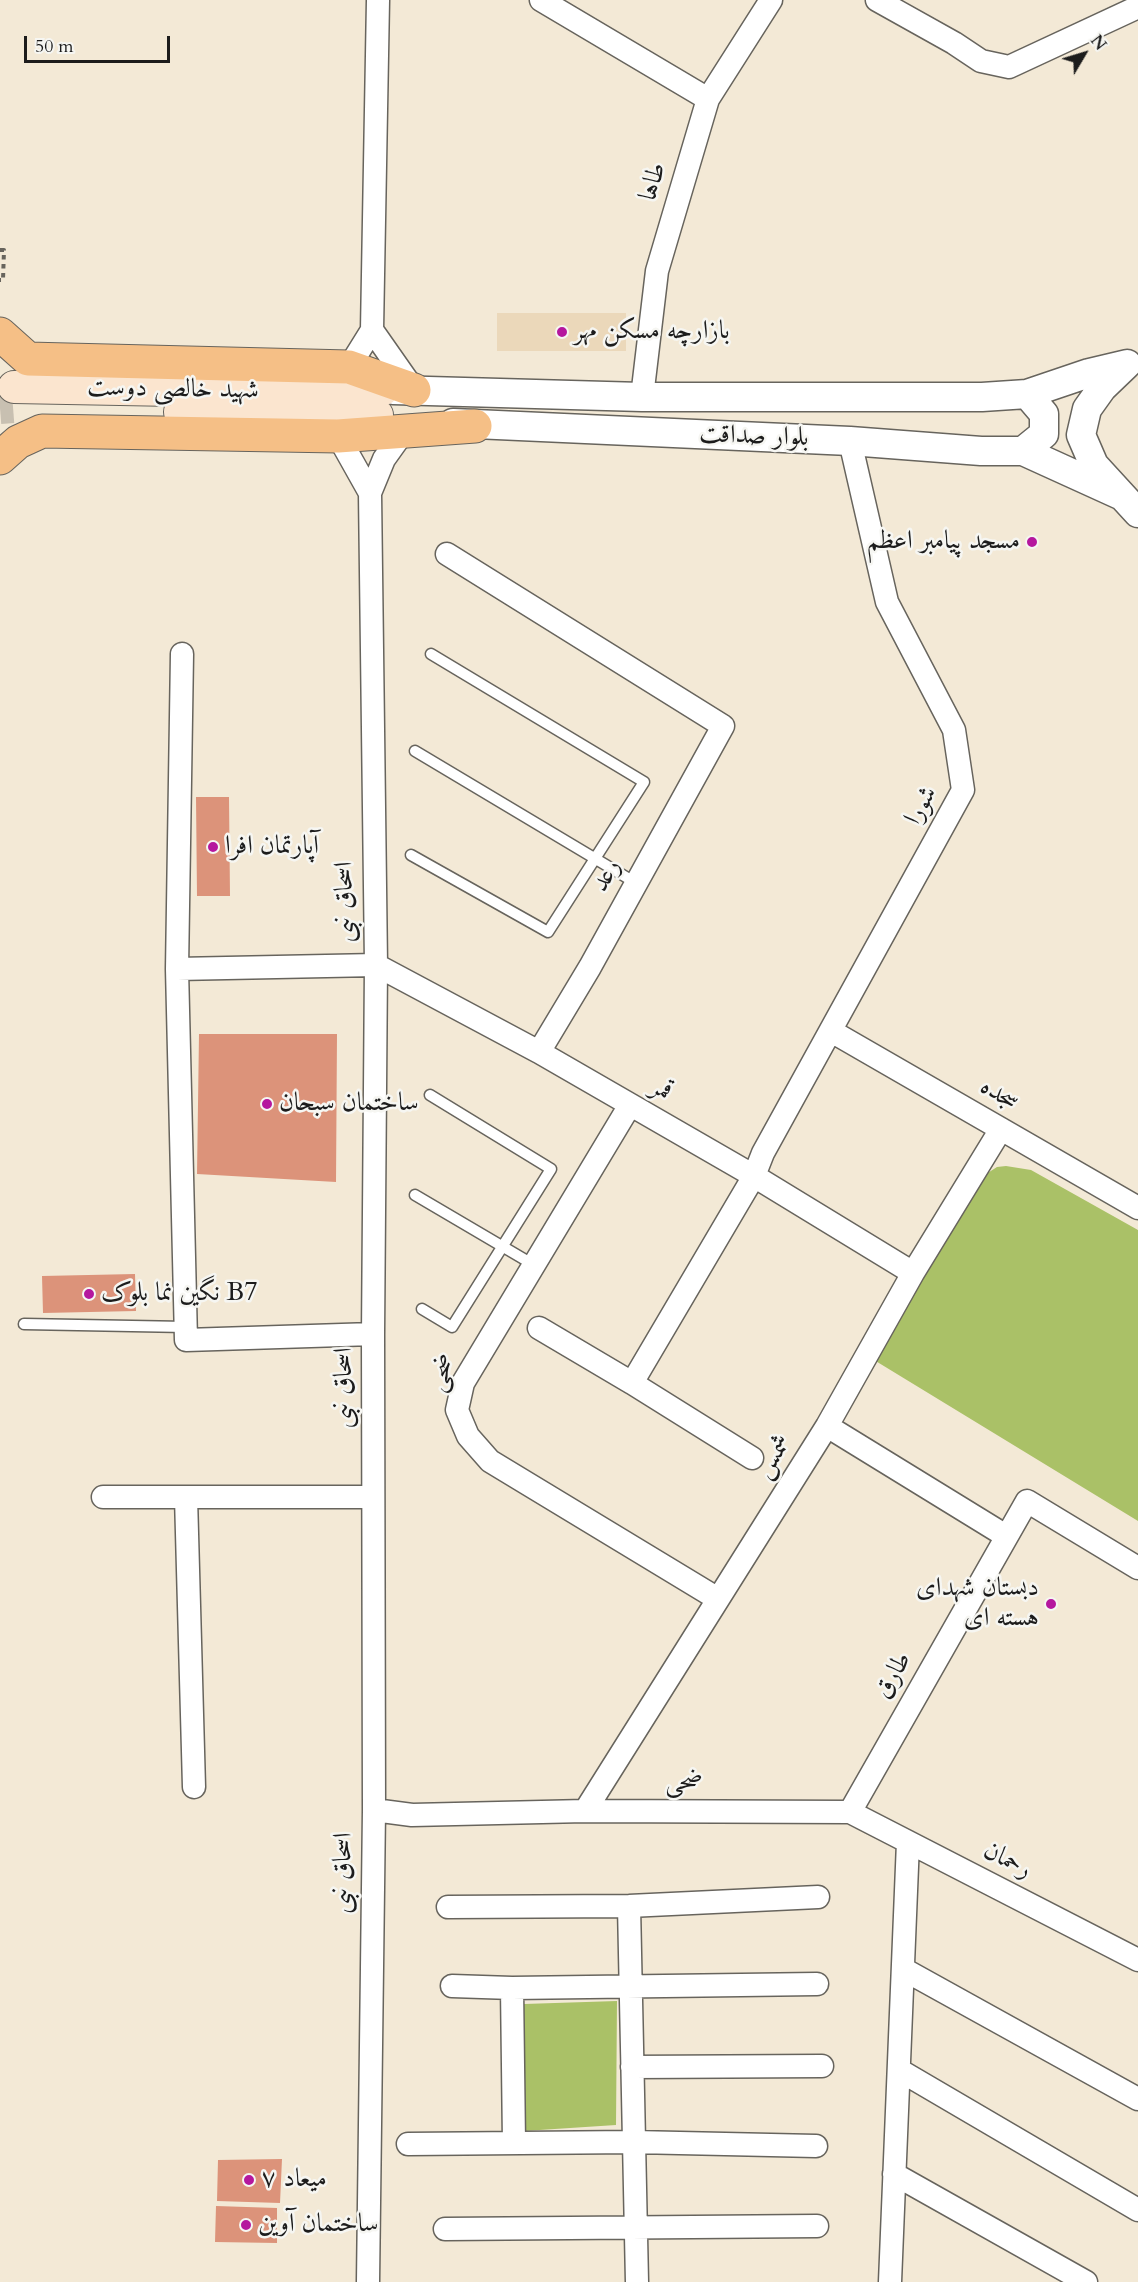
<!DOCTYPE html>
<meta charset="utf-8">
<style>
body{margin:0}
#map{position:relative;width:1138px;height:2282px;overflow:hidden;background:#f3e9d6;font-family:Cardo,serif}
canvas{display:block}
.north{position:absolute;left:1054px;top:24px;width:60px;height:60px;-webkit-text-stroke:4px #f6f6f2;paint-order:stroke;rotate:52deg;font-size:16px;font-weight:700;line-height:24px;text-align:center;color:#1c1c1c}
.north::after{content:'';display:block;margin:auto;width:21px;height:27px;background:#1c1c1c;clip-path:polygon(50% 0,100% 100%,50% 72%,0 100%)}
.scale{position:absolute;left:24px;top:36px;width:146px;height:27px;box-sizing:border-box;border:3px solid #1c1c1c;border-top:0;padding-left:8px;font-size:18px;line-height:21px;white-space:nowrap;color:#1c1c1c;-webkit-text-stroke:4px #f6f6f2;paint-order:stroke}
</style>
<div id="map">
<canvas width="1138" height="2282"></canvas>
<div class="north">N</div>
<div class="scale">50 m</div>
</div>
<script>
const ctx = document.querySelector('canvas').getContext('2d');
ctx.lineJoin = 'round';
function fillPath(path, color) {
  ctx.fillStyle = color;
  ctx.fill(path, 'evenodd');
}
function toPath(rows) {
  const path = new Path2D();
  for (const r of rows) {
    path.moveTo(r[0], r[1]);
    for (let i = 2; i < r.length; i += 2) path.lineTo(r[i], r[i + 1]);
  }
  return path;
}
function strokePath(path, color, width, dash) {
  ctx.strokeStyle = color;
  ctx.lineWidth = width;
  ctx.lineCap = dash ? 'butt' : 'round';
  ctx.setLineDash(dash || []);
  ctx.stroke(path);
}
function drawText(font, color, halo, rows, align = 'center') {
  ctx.font = font + ' Cardo,Amiri,serif';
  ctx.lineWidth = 5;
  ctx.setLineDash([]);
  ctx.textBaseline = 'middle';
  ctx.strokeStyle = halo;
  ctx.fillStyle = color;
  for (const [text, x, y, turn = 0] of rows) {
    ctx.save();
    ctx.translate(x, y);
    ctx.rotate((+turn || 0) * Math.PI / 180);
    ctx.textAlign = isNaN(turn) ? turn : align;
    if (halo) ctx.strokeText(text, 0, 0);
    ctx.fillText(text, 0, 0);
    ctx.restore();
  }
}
fillPath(toPath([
 [497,313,626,313,626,351,497,351]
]), '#ebd8ba');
fillPath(toPath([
 [1006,1166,1031,1170,1138,1230,1138,1521,874,1360,983,1176,997,1167],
 [617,2001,616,2125,524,2131,524,2004]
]), '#aac167');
fillPath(toPath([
 [196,797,229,797,230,896,197,896],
 [199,1034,337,1034,336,1182,197,1174],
 [135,1274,136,1311,43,1313,42,1276],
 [282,2159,280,2203,217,2201,218,2160],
 [216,2206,277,2208,277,2243,215,2242]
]), '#dc937a');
strokePath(toPath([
 [0,408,13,407]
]), '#c8c0b1', 32, [32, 16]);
const service = toPath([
 [415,751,636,883],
 [411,855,548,932,644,782,431,654],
 [415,1195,534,1265],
 [422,1309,452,1327,551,1169,430,1095],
 [24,1324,186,1327]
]);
const minor = toPath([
 [541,0,708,99],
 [877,0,954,43,981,61,1009,67,1138,7],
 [372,330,378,0],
 [349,367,372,330,414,390],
 [642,397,657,271,708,99,771,0],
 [338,436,370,493,384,459,404,431],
 [447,554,723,726,590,967,539,1052],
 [182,654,177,969,186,1340,373,1334],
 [177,969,376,965,539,1052,754,1176,913,1273],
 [831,1031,1138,1208],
 [630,1105,463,1383,457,1410,468,1436,490,1461,718,1599],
 [539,1328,632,1383,752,1458],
 [632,1383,754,1176,763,1153,963,790,954,730,887,602,850,441],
 [827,1426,1006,1536],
 [103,1497,373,1497],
 [186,1497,194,1787],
 [374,1810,412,1815,585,1811,850,1812,1138,1960],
 [585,1811,827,1426,913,1273,1001,1129],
 [850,1812,1027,1501,1138,1568],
 [629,1906,637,2282],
 [448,1907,629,1906,818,1897],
 [903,1969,1138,2099],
 [452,1986,512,1988,817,1984],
 [512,1988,514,2143],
 [632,2067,822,2066],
 [899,2070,1138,2210],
 [408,2144,634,2142,816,2146],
 [894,2174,1086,2282],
 [445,2229,817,2226],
 [368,2282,374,1810,373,1334,376,965,370,493],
 [890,2282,908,1842]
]);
const tertiary = toPath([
 [1126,365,1102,388,1087,409,1081,435,1094,465,1138,513],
 [393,390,642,397,982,397,1027,394,1089,373,1127,364],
 [453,423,850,441,981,451,1023,451,1122,496],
 [1023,451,1044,434,1044,414,1027,394]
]);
const secondary = toPath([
 [14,387,333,393,383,389],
 [180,412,377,415]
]);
const primary = toPath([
 [0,334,28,359,349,367,414,390],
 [0,458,18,442,42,431,338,436,475,426]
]);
strokePath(service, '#67645d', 13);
strokePath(minor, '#67645d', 25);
strokePath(tertiary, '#67645d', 31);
strokePath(secondary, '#67645d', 34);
strokePath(primary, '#67645d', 35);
strokePath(toPath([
 [0,250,4,250,3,280,0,280]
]), '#67645d', 4, [4.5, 4.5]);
strokePath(service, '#fff', 10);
strokePath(minor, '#fff', 22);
strokePath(tertiary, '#fff', 28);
strokePath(secondary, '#fbe5cf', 32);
strokePath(primary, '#f5bf86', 33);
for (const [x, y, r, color] of [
 [562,332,6,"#b5179e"],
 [1032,542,6,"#b5179e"],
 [213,847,6,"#b5179e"],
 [267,1104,6,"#b5179e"],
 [89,1294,6,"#b5179e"],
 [1051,1604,6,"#b5179e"],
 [249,2180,6,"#b5179e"],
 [246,2225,6,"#b5179e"]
]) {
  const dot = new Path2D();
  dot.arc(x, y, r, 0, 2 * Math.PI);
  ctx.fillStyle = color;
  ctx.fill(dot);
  strokePath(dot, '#f6f6f2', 2);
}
drawText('26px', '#1c1c1c', '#f6f6f2', [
 ["طاها",654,182,-73],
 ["شهید خالصی دوست",173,390,1],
 ["بلوار صداقت",754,437,2],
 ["شورا",922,806,-61],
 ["رعد",607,876,-61],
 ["اسحاق نبی",346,902,-91],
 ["قمر",661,1090,30],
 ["سجده",999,1095,30],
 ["ضحی",443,1373,-69],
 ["اسحاق نبی",345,1388,-90],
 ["شمس",774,1457,-58],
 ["طارق",894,1676,-61],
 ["ضحی",684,1783],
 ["رحمان",1007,1861,27],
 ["اسحاق نبی",344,1873,-89]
]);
drawText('26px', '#1c1c1c', '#f6f6f2', [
 ["بازارچه مسکن مهر",574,332],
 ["مسجد پیامبر اعظم",1020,542,"right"],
 ["آپارتمان افرا",225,847],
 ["ساختمان سبحان",279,1104],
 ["نگین نما بلوک B7",101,1294],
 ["دبستان شهدای",1039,1589,"right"],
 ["هسته ای",1039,1619,"right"],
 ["میعاد ۷",261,2180],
 ["ساختمان آوین",258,2225]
], 'left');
</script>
